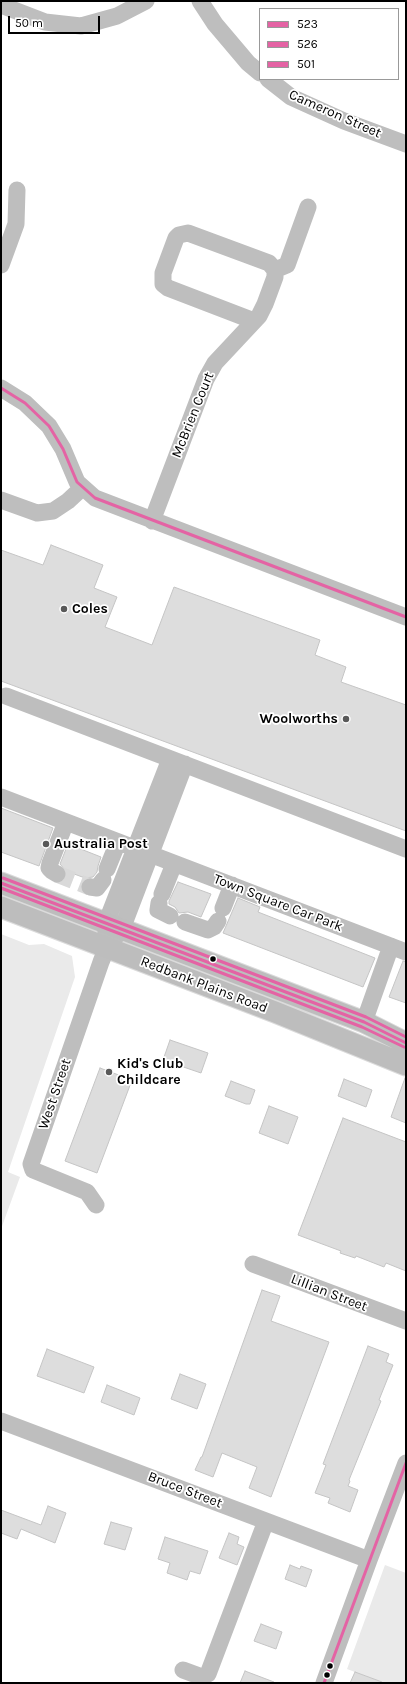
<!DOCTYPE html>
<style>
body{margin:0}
#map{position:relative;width:407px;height:1684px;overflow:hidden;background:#fff;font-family:Karla,sans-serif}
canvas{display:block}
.frame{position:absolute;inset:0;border:2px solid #000;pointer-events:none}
.legend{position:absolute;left:259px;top:8px;width:140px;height:72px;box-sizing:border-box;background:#fff;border:1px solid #999;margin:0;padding:5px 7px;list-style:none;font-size:12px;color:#000}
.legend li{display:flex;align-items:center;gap:8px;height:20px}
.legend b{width:20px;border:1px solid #999}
.scale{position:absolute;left:8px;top:16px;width:92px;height:18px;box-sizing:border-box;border:2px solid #000;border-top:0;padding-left:5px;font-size:12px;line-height:14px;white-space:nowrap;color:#000;-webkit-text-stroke:3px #fff;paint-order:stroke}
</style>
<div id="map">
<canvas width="407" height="1684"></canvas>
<div class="frame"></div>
<ul class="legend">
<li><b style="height:5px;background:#e463a4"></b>523</li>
<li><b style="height:5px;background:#e463a4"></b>526</li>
<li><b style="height:5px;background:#e463a4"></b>501</li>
</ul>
<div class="scale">50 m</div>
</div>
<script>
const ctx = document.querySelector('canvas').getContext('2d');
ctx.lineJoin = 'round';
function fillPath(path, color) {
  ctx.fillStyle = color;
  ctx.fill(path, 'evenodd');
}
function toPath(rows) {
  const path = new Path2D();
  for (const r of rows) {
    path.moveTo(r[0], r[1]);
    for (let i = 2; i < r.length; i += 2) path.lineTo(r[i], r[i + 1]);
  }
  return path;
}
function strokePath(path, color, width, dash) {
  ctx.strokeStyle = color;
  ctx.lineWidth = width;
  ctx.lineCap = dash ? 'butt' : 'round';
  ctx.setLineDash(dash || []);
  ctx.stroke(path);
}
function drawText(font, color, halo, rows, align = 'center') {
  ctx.font = font + ' Karla,sans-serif';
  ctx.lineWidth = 3.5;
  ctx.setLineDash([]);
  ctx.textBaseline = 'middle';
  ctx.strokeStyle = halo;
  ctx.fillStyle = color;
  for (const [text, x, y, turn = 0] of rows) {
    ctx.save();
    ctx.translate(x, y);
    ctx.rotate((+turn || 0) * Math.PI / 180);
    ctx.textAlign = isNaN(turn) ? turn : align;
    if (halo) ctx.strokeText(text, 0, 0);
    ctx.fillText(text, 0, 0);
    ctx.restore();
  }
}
fillPath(toPath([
 [1,934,29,945,44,944,72,956,75,977,8,1172,20,1177,1,1229],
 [385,1565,406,1573,406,1683,384,1683,347,1669]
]), '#eaeaea');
const building = toPath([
 [51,545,103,565,94,588,117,597,105,627,152,645,174,587,320,640,315,655,346,667,341,682,406,705,406,831,1,681,1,550,43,565,51,545],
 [1,808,53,828,39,866,1,852,1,808],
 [68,844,101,857,98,866,97,872,93,877,85,878,66,871,60,864,68,844],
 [178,882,211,894,201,917,188,912,179,913,175,907,169,904,169,901,178,882],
 [238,898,260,907,258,912,375,958,363,987,223,933,238,898],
 [403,961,406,962,406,1003,389,997,403,961],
 [170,1040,208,1053,201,1073,163,1060,170,1040],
 [100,1068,132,1080,97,1173,65,1161,100,1068],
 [405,1078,406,1078,406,1123,391,1117,405,1078],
 [344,1079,372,1090,366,1107,338,1096,344,1079],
 [231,1081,255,1090,250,1104,246,1104,225,1096,231,1081],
 [269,1106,298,1117,288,1144,259,1133,269,1106],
 [343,1118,406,1142,406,1271,386,1263,384,1267,356,1256,355,1258,340,1253,341,1251,298,1235,343,1118],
 [262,1290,280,1296,271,1321,329,1342,271,1497,249,1488,257,1467,222,1453,213,1477,195,1470,201,1457,202,1457,262,1290],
 [368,1346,389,1354,386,1362,393,1365,379,1400,381,1401,349,1480,350,1481,348,1486,358,1490,350,1512,328,1503,330,1498,315,1493,326,1465,323,1464,368,1346],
 [47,1349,94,1367,84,1393,37,1376,47,1349],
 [180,1374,206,1384,197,1409,171,1399,180,1374],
 [107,1385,140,1398,134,1415,101,1402,107,1385],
 [48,1506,66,1513,55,1543,21,1529,17,1539,1,1533,1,1510,41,1525,48,1506],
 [111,1522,132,1528,125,1550,104,1544,111,1522],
 [229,1533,239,1537,237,1544,244,1547,237,1565,219,1558,229,1533],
 [165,1537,208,1551,200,1574,190,1571,187,1580,167,1573,170,1563,158,1559,165,1537],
 [290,1565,300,1569,301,1566,312,1570,306,1587,285,1579,290,1565],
 [261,1624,282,1632,276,1649,254,1641,261,1624],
 [245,1671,274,1682,273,1683,240,1683,245,1671],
 [355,1672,382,1682,382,1683,350,1683,355,1672]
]);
fillPath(building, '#ddd');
strokePath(building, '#c5c5c5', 1);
strokePath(toPath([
 [57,874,90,887]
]), '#d9d9d9', 17, [17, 8]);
const major = toPath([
 [1,883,364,1022,406,1043],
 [1,907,275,1012,406,1065]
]);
strokePath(major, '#dbdbdb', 23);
strokePath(toPath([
 [200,1,215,24,248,63,260,73],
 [1,5,45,22,81,26,117,16,146,1],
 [268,79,291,97,344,121,406,144],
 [1,265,16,224,17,190],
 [275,270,287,265,308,207],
 [1,388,25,403,49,426,63,449,77,482,95,498,406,617],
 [1,500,37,513,53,511,68,501,82,488],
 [152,521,206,379,215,363,259,316,265,304,275,277,275,270,269,263,188,233,179,235,176,238,163,273,163,284,168,288,254,321],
 [6,696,406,849],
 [1,797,406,952],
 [107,869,118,842],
 [57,874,52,871,49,868,50,863,66,822],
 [90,887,97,888,103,880],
 [162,894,174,864],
 [159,903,158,910,170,916],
 [223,908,232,885],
 [185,922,208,930,214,927,218,921],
 [106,935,106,923,170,759],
 [364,1022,391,946],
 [96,1205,87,1192,33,1170,31,1164,101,962,107,947,122,929,185,764],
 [253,1264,406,1321],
 [1,1421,369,1560],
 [183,1670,202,1677,208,1674,266,1521],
 [324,1683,369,1560,406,1463]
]), '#bebebe', 17);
strokePath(major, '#bdbdbd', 21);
strokePath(toPath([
 [1,388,25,403,49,426,63,449,77,482,95,498,406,617],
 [1,883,364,1022,406,1043],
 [324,1683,406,1463]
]), '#e463a4', 3);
strokePath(toPath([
 [1,888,362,1027,404,1047]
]), '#e463a4', 3);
strokePath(toPath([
 [3,878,366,1017,406,1037]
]), '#e463a4', 3);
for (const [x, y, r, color] of [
 [64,609,4,"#595959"],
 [346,719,4,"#595959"],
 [46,844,4,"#595959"],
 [213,959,3.5,"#000"],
 [109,1072,4,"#595959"],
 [330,1666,3.5,"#000"],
 [327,1675,3.5,"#000"]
]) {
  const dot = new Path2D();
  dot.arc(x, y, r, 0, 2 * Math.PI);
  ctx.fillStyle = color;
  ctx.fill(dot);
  strokePath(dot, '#fff', 1.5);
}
drawText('14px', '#000', '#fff', [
 ["Cameron Street",335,114,24],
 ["McBrien Court",193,415,-68],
 ["Town Square Car Park",278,903,21],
 ["Redbank Plains Road",204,985,21],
 ["West Street",55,1094,-71],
 ["Lillian Street",329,1293,21],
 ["Bruce Street",185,1490,21]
]);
drawText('bold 14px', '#000', '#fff', [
 ["Coles",72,609],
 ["Woolworths",338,719,"right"],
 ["Australia Post",54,844],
 ["Kid's Club",117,1064],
 ["Childcare",117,1080]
], 'left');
</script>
